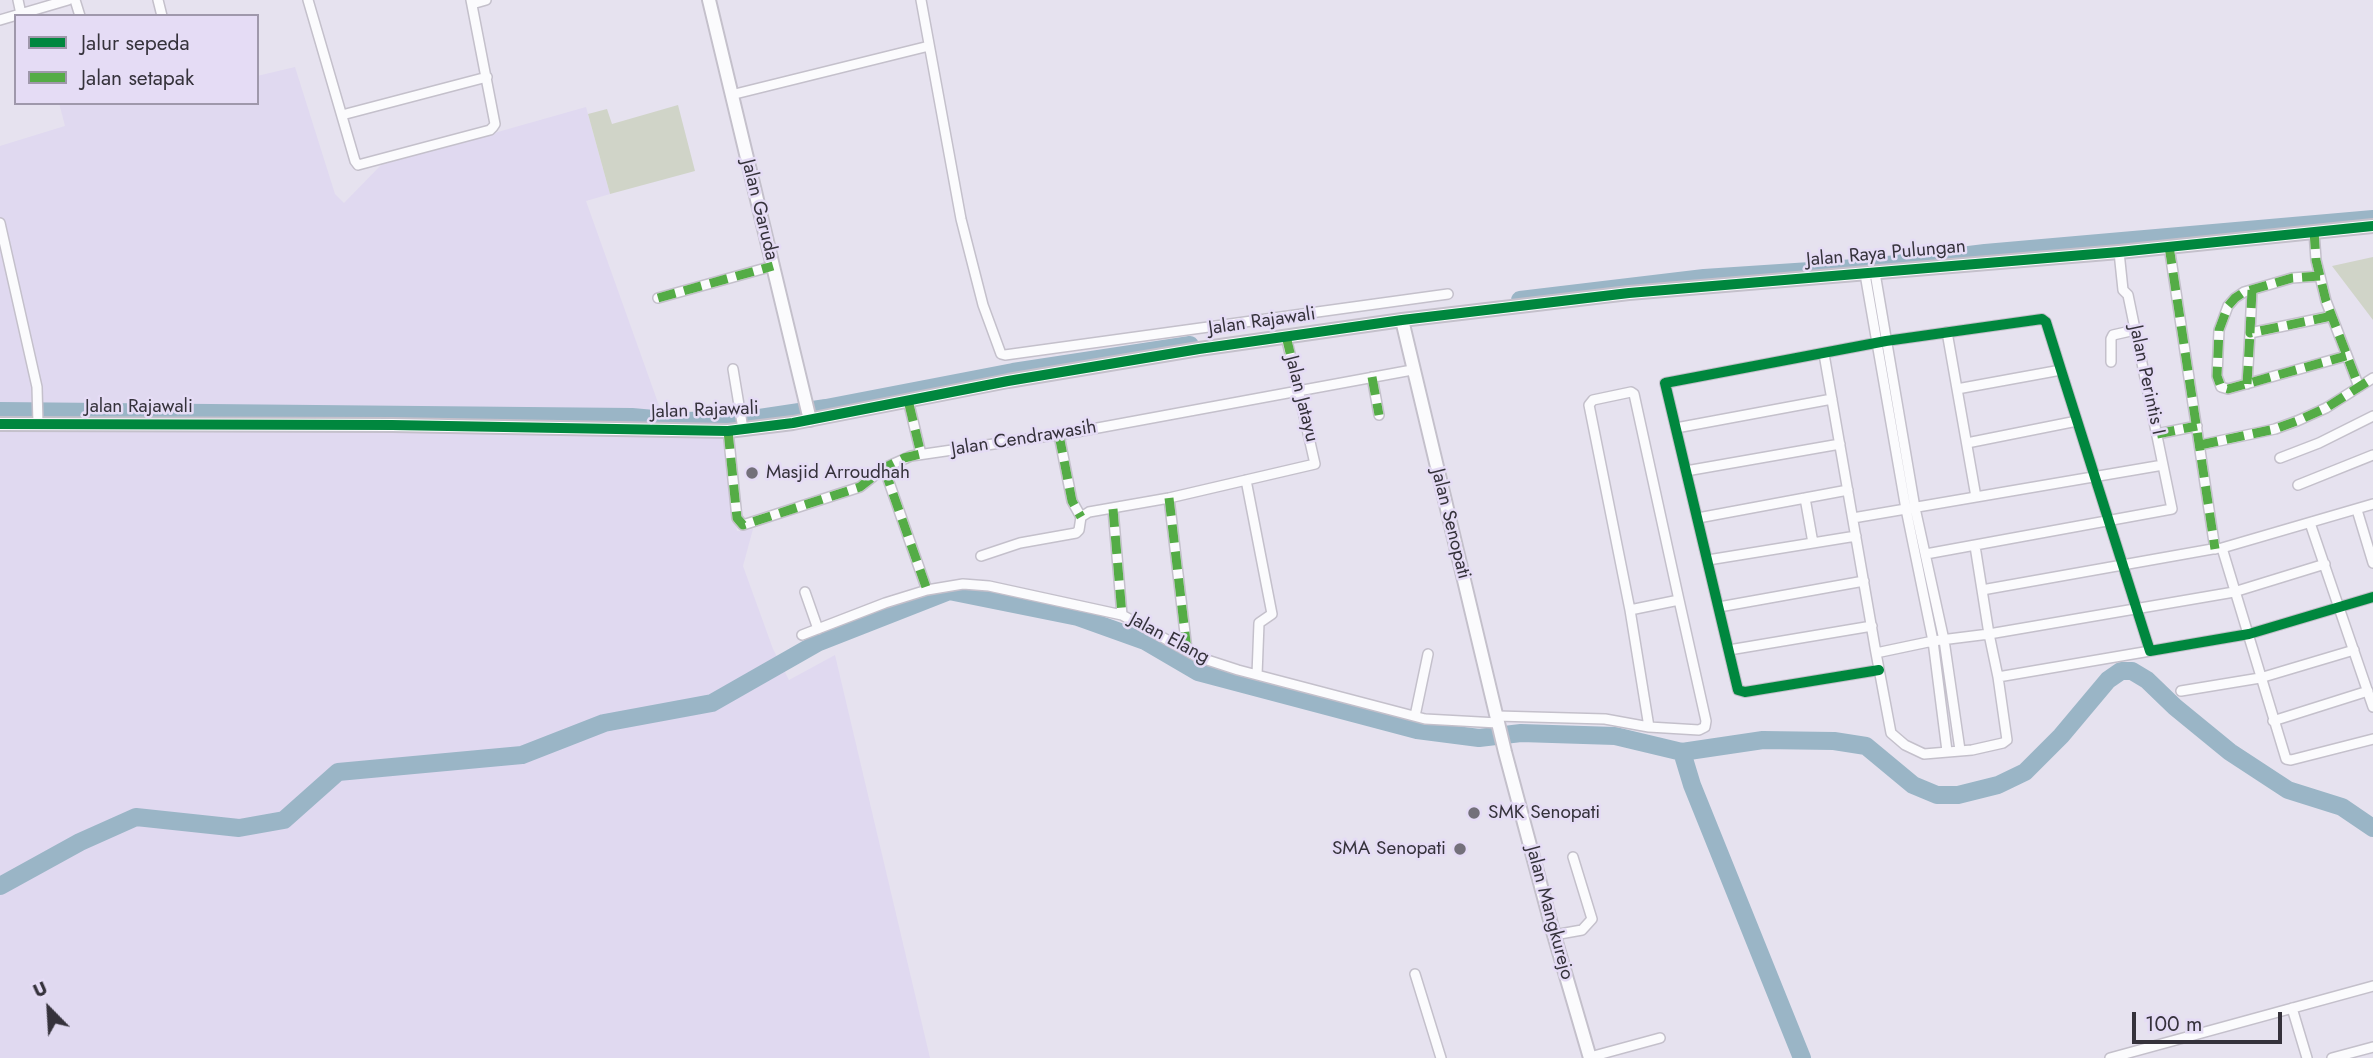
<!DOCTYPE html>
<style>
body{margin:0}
#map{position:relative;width:2373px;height:1058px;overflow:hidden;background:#e6e2ef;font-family:Jost,sans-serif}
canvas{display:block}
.legend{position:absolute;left:14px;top:14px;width:245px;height:91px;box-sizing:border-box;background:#e5dcf5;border:2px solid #9f98ab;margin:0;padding:9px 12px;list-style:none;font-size:21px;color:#35323b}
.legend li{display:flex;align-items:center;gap:14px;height:35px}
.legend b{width:35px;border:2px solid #9f98ab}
.north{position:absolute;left:14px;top:974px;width:70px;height:70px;-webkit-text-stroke:5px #e5dcf5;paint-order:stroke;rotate:336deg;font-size:19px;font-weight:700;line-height:28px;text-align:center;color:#35323b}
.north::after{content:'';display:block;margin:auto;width:24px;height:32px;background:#35323b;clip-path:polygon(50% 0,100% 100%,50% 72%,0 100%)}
.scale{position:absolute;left:2132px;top:1012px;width:150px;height:32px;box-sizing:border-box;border:4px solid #35323b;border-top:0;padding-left:9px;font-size:21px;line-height:24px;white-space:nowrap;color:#35323b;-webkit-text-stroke:5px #e5dcf5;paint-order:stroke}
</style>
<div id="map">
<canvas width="2373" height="1058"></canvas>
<ul class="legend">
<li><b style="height:9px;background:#00873e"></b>Jalur sepeda</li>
<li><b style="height:9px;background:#54ac46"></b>Jalan setapak</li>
</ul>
<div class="north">U</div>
<div class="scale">100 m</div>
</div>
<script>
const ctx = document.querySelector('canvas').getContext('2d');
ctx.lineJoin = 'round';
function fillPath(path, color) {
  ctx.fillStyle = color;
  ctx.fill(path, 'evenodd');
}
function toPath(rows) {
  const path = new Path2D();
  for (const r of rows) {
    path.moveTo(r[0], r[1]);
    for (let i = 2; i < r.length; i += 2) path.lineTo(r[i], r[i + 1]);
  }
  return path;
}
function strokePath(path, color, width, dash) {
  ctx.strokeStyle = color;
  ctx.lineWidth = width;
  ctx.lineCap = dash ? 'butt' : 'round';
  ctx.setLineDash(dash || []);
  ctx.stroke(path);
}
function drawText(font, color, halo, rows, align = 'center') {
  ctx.font = font + ' Jost,sans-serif';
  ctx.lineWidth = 5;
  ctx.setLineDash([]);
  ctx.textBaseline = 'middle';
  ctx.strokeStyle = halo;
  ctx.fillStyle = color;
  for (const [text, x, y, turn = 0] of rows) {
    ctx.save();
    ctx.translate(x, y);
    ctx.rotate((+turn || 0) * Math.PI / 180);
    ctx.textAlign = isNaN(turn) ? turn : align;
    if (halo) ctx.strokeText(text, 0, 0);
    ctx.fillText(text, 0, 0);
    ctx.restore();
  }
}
fillPath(toPath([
 [295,67,335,194,344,203,381,165,586,107,610,194,586,201,667,428,721,430,737,531,753,529,743,566,773,649,789,680,835,655,930,1058,0,1058,0,146,65,126,59,103,257,103,257,76]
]), '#e0d9f0');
fillPath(toPath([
 [678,105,695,171,610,194,588,114,607,109,612,124],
 [2373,257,2373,320,2332,266]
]), '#d0d4c8');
strokePath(toPath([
 [1520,300,1704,278,1871,267,1985,253,2373,219],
 [0,411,632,417,676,421,746,420,826,408,1013,372,1190,345],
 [1682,752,1692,785,1802,1058],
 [0,886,80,842,136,817,239,828,284,820,338,772,522,755,604,723,712,703,819,642,949,591,1078,617,1145,641,1198,672,1417,730,1479,738,1521,733,1615,736,1682,752,1763,740,1834,741,1866,746,1913,785,1937,795,1958,795,1998,785,2025,772,2061,736,2108,680,2121,671,2132,671,2147,680,2175,707,2230,752,2288,790,2342,807,2373,828]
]), '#9ab5c6', 18);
const street = toPath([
 [18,0,21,14],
 [75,0,80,16],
 [158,0,162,16],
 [308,0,355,161,358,165,490,130,493,127,495,124,471,0],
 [921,0,961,219,983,305,1001,354,1005,355,1448,294],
 [472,4,486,0],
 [0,20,68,0],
 [731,95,929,46],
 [342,115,487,77],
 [0,223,37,387,38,424],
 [2314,231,2316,260,2326,301,2359,387],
 [2169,246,2215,549],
 [1875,273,1915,508,1944,640,1960,750],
 [1865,274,1906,509,1933,641,1947,751],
 [2320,276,2292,278,2244,292,2235,298,2228,306,2219,330,2217,376,2221,387,2228,389,2346,356],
 [2252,290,2250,333,2332,316],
 [658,298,773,266],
 [1947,332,1976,497],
 [1824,354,1876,653],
 [2111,362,2111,339,2113,335,2135,330],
 [733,369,743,429],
 [1372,377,1379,415],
 [2247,384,2250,333],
 [1957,389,2061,370],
 [908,400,921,454],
 [1676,428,1832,399],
 [728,431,737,518,743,525,860,487,884,468,911,456,1076,432,1412,370],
 [2157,434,2197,426],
 [1059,435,1072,501,1081,517],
 [1967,443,2077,421],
 [2200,445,2275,429,2297,421,2326,408,2373,378],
 [2280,458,2319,443,2373,416],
 [884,468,927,590],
 [1686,471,1840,444],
 [1246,480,1272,614,1259,623,1257,675],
 [2298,485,2373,455],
 [1169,498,1187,650],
 [1805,498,1813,543],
 [2373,504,2222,548,2286,759,2291,760,2373,739],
 [1113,509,1122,615],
 [2357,510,2373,563],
 [1698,518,1848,490],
 [1853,518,2163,465],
 [2310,523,2373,707],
 [1975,546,1989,634,1998,677,2007,740,2003,743,1972,750,1924,754,1905,745,1891,733,1876,653,1933,641,1989,634,2234,592,2325,564],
 [1926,554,2172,509,2128,295,2123,290,2119,252],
 [981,556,1020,543,1076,533,1079,530,1081,517,1089,512,1169,498,1315,464,1286,336],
 [1708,560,1856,536],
 [1982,590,2218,548],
 [805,592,818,629],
 [1719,607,1864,581],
 [1630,610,1679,600],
 [802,635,885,603,927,590,963,584,989,586,1122,615,1198,657,1238,670,1425,719,1498,723],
 [1729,650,1872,626],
 [1879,670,1745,692,1738,690,1665,383,1886,341,2042,319,2046,322,2061,370,2150,651,2249,634,2373,597],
 [1998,677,2150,651],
 [2181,691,2260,678,2354,650],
 [1415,716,1428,654],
 [1497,716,1605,719,1649,727,1699,730,1705,727,1706,721,1679,600,1634,394,1631,392,1593,400,1589,405,1630,610,1649,727],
 [2273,721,2368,691],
 [1554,935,1582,930,1592,919,1573,857],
 [1415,974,1441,1058],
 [2292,1008,2307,1058],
 [1590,1057,1660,1038],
 [2110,1058,2373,986],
 [2332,1058,2373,1047]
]);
const secondary = toPath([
 [709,0,810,420],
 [1402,320,1505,752,1554,935,1590,1058],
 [0,424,392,425,728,431,793,423,1008,381,1199,349,1402,320,1629,293,2119,252,2373,226]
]);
strokePath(street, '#c4c0cb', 12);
strokePath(secondary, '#c4c0cb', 16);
strokePath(street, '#fbfbfd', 9);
strokePath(secondary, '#fbfbfd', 12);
strokePath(toPath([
 [2314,231,2316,260,2326,301,2359,387],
 [2169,246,2215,549],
 [2320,276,2292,278,2244,292,2235,298,2228,306,2219,330,2217,376,2221,387,2228,389,2346,356],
 [2252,290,2250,333,2332,316],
 [658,298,773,266],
 [1286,336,1299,390],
 [1372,377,1379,415],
 [2247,384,2250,333],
 [728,431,737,518,743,525,860,487,884,468,904,458,921,454,908,400],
 [2157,434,2197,426],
 [1059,435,1072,501,1081,517],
 [2200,445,2275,429,2297,421,2326,408,2373,378],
 [884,468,927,590],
 [1169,498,1187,650],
 [1113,509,1122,615]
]), '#54ac46', 9, [18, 9]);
strokePath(toPath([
 [0,424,392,425,728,431,793,423,1008,381,1199,349,1402,320,1629,293,2119,252,2373,226],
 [1879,670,1745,692,1738,690,1665,383,1886,341,2042,319,2046,322,2061,370,2150,651,2249,634,2373,597]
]), '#00873e', 10);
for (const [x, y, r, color] of [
 [752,473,7,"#73707a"],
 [1474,813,7,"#73707a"],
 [1460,849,7,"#73707a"]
]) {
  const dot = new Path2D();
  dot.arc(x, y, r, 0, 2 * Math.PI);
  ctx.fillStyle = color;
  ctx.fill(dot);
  strokePath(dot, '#e5dcf5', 2.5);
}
drawText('19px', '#35323b', '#e5dcf5', [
 ["Jalan Garuda",759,210,76],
 ["Jalan Raya Pulungan",1886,254,-5],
 ["Jalan Rajawali",1262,322,-8],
 ["Jalan Perintis I",2146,380,78],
 ["Jalan Jatayu",1301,399,76],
 ["Jalan Rajawali",139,407],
 ["Jalan Rajawali",705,411,-2],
 ["Jalan Cendrawasih",1024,439,-9],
 ["Jalan Senopati",1450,524,76],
 ["Jalan Elang",1169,639,28],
 ["Jalan Mangkurejo",1549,913,75]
]);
drawText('19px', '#35323b', '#e5dcf5', [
 ["Masjid Arroudhah",766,473],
 ["SMK Senopati",1488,813],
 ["SMA Senopati",1446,849,"right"]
], 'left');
</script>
